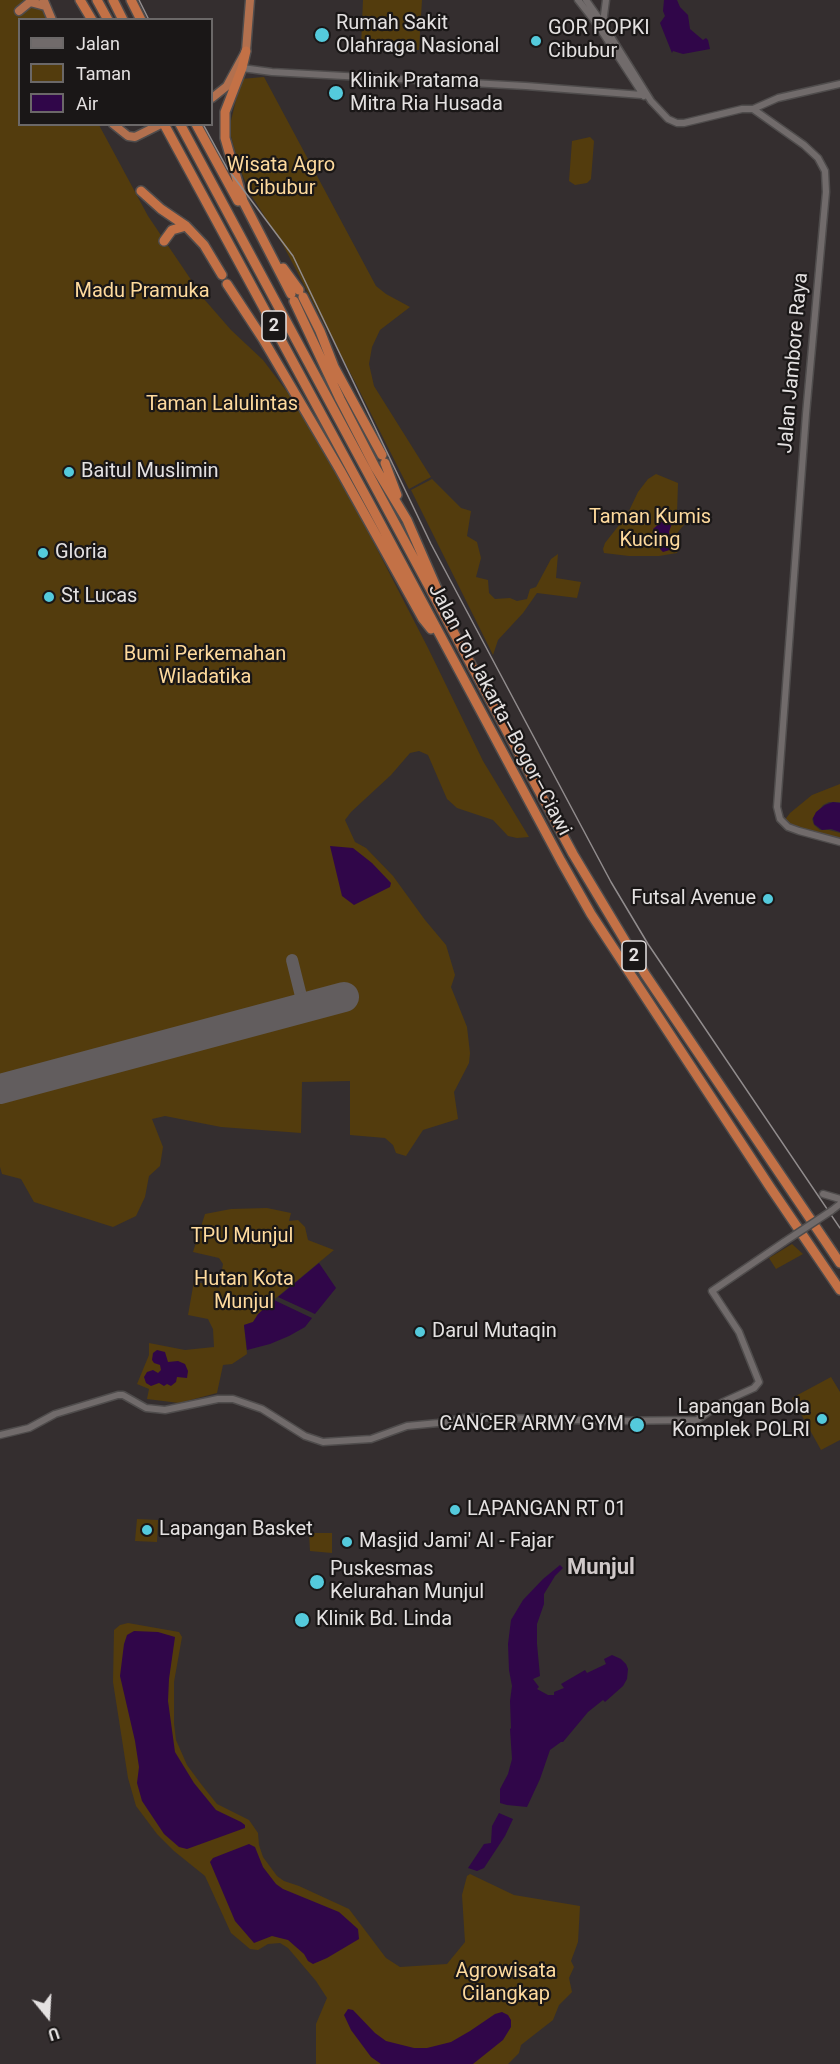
<!DOCTYPE html>
<meta charset="utf-8">
<style>
body{margin:0}
#map{position:relative;width:840px;height:2064px;overflow:hidden;background:#342e2f;font-family:Roboto,sans-serif}
canvas{display:block}
.legend{position:absolute;left:18px;top:18px;width:195px;height:108px;box-sizing:border-box;background:#1a1717;border:2px solid #6b6868;margin:0;padding:8px 10px;list-style:none;font-size:18px;color:#e4e1e1}
.legend li{display:flex;align-items:center;gap:12px;height:30px}
.legend b{width:30px;border:2px solid #6b6868}
.north{position:absolute;left:18px;top:1986px;width:60px;height:60px;-webkit-text-stroke:4px #1a1717;paint-order:stroke;rotate:162deg;font-size:16px;font-weight:700;line-height:24px;text-align:center;color:#e4e1e1}
.north::after{content:'';display:block;margin:auto;width:21px;height:27px;background:#e4e1e1;clip-path:polygon(50% 0,100% 100%,50% 72%,0 100%)}
</style>
<div id="map">
<canvas width="840" height="2064"></canvas>
<ul class="legend">
<li><b style="height:8px;background:#716b6b"></b>Jalan</li>
<li><b style="height:16px;background:#533c0d"></b>Taman</li>
<li><b style="height:16px;background:#300649"></b>Air</li>
</ul>
<div class="north">U</div>
</div>
<script>
const ctx = document.querySelector('canvas').getContext('2d');
ctx.lineJoin = 'round';
function fillPath(path, color) {
  ctx.fillStyle = color;
  ctx.fill(path, 'evenodd');
}
function toPath(rows) {
  const path = new Path2D();
  for (const r of rows) {
    path.moveTo(r[0], r[1]);
    for (let i = 2; i < r.length; i += 2) path.lineTo(r[i], r[i + 1]);
  }
  return path;
}
function strokePath(path, color, width, dash) {
  ctx.strokeStyle = color;
  ctx.lineWidth = width;
  ctx.lineCap = dash ? 'butt' : 'round';
  ctx.setLineDash(dash || []);
  ctx.stroke(path);
}
function drawText(font, color, halo, rows, align = 'center') {
  ctx.font = font + ' Roboto,sans-serif';
  ctx.lineWidth = 4.5;
  ctx.setLineDash([]);
  ctx.textBaseline = 'middle';
  ctx.strokeStyle = halo;
  ctx.fillStyle = color;
  for (const [text, x, y, turn = 0] of rows) {
    ctx.save();
    ctx.translate(x, y);
    ctx.rotate((+turn || 0) * Math.PI / 180);
    ctx.textAlign = isNaN(turn) ? turn : align;
    if (halo) ctx.strokeText(text, 0, 0);
    ctx.fillText(text, 0, 0);
    ctx.restore();
  }
}
fillPath(toPath([
 [0,0,40,0,49,19,20,20,20,124,99,125,148,216,204,299,231,330,263,360,303,413,361,518,428,648,483,761,529,837,517,838,508,836,493,820,457,808,447,799,428,755,419,751,410,753,391,775,351,812,345,820,355,842,366,848,393,876,425,920,446,945,455,975,451,987,467,1027,470,1053,469,1063,454,1092,458,1119,423,1130,406,1156,396,1153,393,1145,385,1138,350,1135,350,1081,302,1082,301,1133,221,1127,165,1116,152,1119,163,1147,160,1166,149,1176,145,1197,136,1216,113,1227,34,1202,21,1179,2,1174,0,1167],
 [363,0,422,0,419,50,361,47],
 [264,77,376,286,386,294,410,307,380,330,372,347,369,364,374,386,431,477,409,489,353,378,283,245,251,195,240,169,229,129,241,79],
 [590,137,594,141,591,179,587,183,575,185,569,181,572,141],
 [656,474,678,483,677,513,688,513,688,520,678,532,680,544,677,553,659,556,629,556,604,553,603,549,605,543,627,515,638,492,648,479],
 [432,479,461,508,471,511,467,536,477,542,481,558,476,577,488,580,489,593,495,599,510,598,517,601,527,599,530,589,536,587,551,559,558,554,556,578,581,582,577,598,537,593,523,613,498,640,493,655,411,490],
 [840,784,840,802,829,802,823,805,812,819,814,825,820,830,829,830,840,833,840,841,793,827,784,821,790,813,812,795],
 [267,1208,291,1213,289,1221,298,1220,305,1227,308,1240,334,1250,265,1307,253,1322,244,1325,247,1354,232,1364,223,1365,217,1393,179,1403,147,1399,149,1389,137,1384,149,1355,149,1343,185,1350,214,1347,213,1329,208,1319,188,1315,194,1281,219,1288,223,1264,219,1258,193,1252,205,1214,231,1209],
 [792,1244,803,1254,776,1269,769,1258],
 [831,1377,840,1392,840,1440,821,1450,792,1398],
 [137,1519,158,1520,157,1542,135,1541],
 [309,1533,332,1533,332,1553,310,1551],
 [128,1623,179,1632,182,1637,174,1682,174,1723,176,1740,187,1765,201,1784,217,1804,249,1820,258,1833,259,1845,263,1857,277,1876,284,1881,299,1886,349,1909,386,1958,400,1967,447,1964,465,1942,462,1895,467,1876,470,1874,514,1895,580,1906,578,1942,571,1961,574,1967,569,1978,572,1992,559,2005,553,2020,521,2045,519,2053,508,2064,316,2064,316,2024,327,1998,316,1981,288,1948,280,1943,268,1944,258,1950,250,1949,231,1933,205,1876,174,1851,157,1834,136,1806,128,1778,113,1682,114,1630,120,1625]
]), '#533c0d');
fillPath(toPath([
 [664,0,677,0,680,7,688,15,690,29,703,40,706,38,708,40,710,49,683,54,673,51,672,53,660,23,665,16,663,11],
 [667,517,673,520,669,532,673,549,663,552,660,549,662,542,654,532,653,529],
 [833,802,840,803,840,832,831,829,822,830,814,824,813,818,816,812,825,805],
 [330,846,353,848,372,863,391,883,390,887,354,905,342,896],
 [319,1263,336,1288,315,1314,278,1297],
 [274,1300,312,1318,305,1327,289,1336,270,1344,247,1350,244,1325,253,1322,258,1314],
 [157,1350,165,1352,168,1362,178,1361,185,1364,188,1371,187,1378,177,1377,176,1382,171,1386,167,1384,164,1386,159,1383,151,1386,146,1383,144,1377,147,1372,153,1370,158,1373,161,1370,160,1365,154,1363,152,1360,153,1353],
 [560,1565,563,1568,555,1576,544,1594,544,1604,537,1624,537,1644,540,1676,533,1679,539,1687,537,1689,548,1695,554,1695,554,1692,564,1688,561,1684,585,1670,587,1673,606,1664,604,1659,612,1655,621,1659,626,1664,628,1669,627,1679,623,1686,605,1702,603,1700,588,1712,563,1742,561,1742,550,1750,540,1779,527,1807,507,1805,500,1803,500,1789,508,1774,512,1759,510,1729,511,1728,510,1701,512,1686,509,1670,508,1644,511,1620,523,1600,543,1579],
 [134,1631,158,1632,175,1637,169,1679,168,1701,175,1752,194,1783,216,1810,241,1822,245,1825,245,1828,187,1849,179,1847,164,1834,142,1801,137,1783,139,1767,135,1741,120,1676,124,1644,127,1635],
 [499,1813,513,1819,505,1836,484,1868,477,1871,468,1868,484,1844,491,1843,492,1826],
 [249,1844,255,1847,263,1867,276,1884,283,1889,339,1912,358,1929,359,1939,327,1958,313,1964,308,1961,304,1954,288,1940,272,1936,254,1943,235,1921,210,1862,213,1858],
 [348,2009,353,2010,375,2033,386,2041,414,2048,427,2048,451,2042,470,2031,495,2014,502,2012,508,2015,511,2020,511,2027,503,2040,473,2064,381,2064,371,2057,351,2030,344,2015]
]), '#300649');
strokePath(toPath([
 [292,960,304,1008]
]), '#625d5e', 12);
strokePath(toPath([
 [0,1089,344,997]
]), '#625d5e', 30);
const tertiary = toPath([
 [578,0,599,27,644,96],
 [586,0,603,24,651,101,668,119,677,123,684,123,742,109,753,109,804,145,818,158,825,171,826,192,806,414,777,807,780,819,788,827,799,831,840,842],
 [603,23,606,0],
 [242,68,272,72,526,86,642,95],
 [753,109,778,98,840,84],
 [823,1194,840,1199],
 [831,1211,840,1204],
 [0,1435,29,1428,55,1414,118,1395,123,1395,146,1408,165,1410,218,1399,233,1399,262,1409,305,1436,323,1442,371,1439,407,1426,438,1423,470,1417,607,1421,697,1420,723,1402,754,1388,759,1382,739,1332,712,1291,784,1242]
]);
const trunk = toPath([
 [44,1,52,20],
 [19,11,30,2,45,6],
 [212,98,227,86,246,51,250,0],
 [113,124,128,136,135,137,161,124]
]);
const motorway = toPath([
 [80,0,92,20],
 [97,0,108,20],
 [113,0,123,20],
 [131,0,141,20],
 [246,51,242,68,225,112,225,138,243,201,291,294],
 [164,124,370,504,561,861,591,914,770,1187,840,1290],
 [180,124,573,854,645,974,840,1263],
 [196,124,238,201],
 [141,191,161,209,186,226,204,245,222,275],
 [164,241,172,230,186,226],
 [283,268,299,290],
 [227,284,263,339,340,470,423,619,431,629],
 [303,297,320,331,334,367,382,455],
 [294,301,340,399,375,467,407,520,437,589],
 [385,463,397,495]
]);
strokePath(tertiary, '#4f4c4c', 9);
strokePath(trunk, '#4f4c4c', 11);
strokePath(motorway, '#4f4c4c', 12);
strokePath(tertiary, '#716b6b', 6);
strokePath(trunk, '#b2704e', 8);
strokePath(motorway, '#c37146', 9);
strokePath(toPath([
 [139,0,149,20],
 [203,124,227,168,293,256,431,544,611,882,648,944,840,1228]
]), '#918c8d', 1.5);
const tertiaryBridge = toPath([
 [784,1242,831,1211]
]);
strokePath(tertiaryBridge, '#4f4c4c', 9, []);
strokePath(tertiaryBridge, '#716b6b', 6);
for (const [x, y, r, color] of [
 [322,35,8,"#54cadc"],
 [536,41,6,"#54cadc"],
 [336,93,8,"#54cadc"],
 [69,472,6,"#54cadc"],
 [43,553,6,"#54cadc"],
 [49,597,6,"#54cadc"],
 [768,899,6,"#54cadc"],
 [420,1332,6,"#54cadc"],
 [822,1419,6,"#54cadc"],
 [637,1425,8,"#54cadc"],
 [455,1510,6,"#54cadc"],
 [147,1530,6,"#54cadc"],
 [347,1542,6,"#54cadc"],
 [317,1582,8,"#54cadc"],
 [302,1620,8,"#54cadc"]
]) {
  const dot = new Path2D();
  dot.arc(x, y, r, 0, 2 * Math.PI);
  ctx.fillStyle = color;
  ctx.fill(dot);
  strokePath(dot, '#1a1717', 2);
}
for (const [x, y, w] of [
 [274,326,24],
 [634,956,24]
]) {
  const box = new Path2D();
  box.roundRect(x - w / 2, y - 15, w, 30, 4.5);
  ctx.fillStyle = '#1a1717';
  ctx.fill(box);
  strokePath(box, '#e4e1e1', 1.5);
}
drawText('bold 18px', '#e4e1e1', null, [
 ["2",274,326],
 ["2",634,956]
]);
drawText('20px', '#e4e1e1', '#1a1717', [
 ["Rumah Sakit",336,24],
 ["Olahraga Nasional",336,47],
 ["GOR POPKI",548,29],
 ["Cibubur",548,52],
 ["Klinik Pratama",350,82],
 ["Mitra Ria Husada",350,105],
 ["Baitul Muslimin",81,472],
 ["Gloria",55,553],
 ["St Lucas",61,597],
 ["Futsal Avenue",756,899,"right"],
 ["Darul Mutaqin",432,1332],
 ["Lapangan Bola",810,1408,"right"],
 ["Komplek POLRI",810,1431,"right"],
 ["CANCER ARMY GYM",624,1425,"right"],
 ["LAPANGAN RT 01",467,1510],
 ["Lapangan Basket",159,1530],
 ["Masjid Jami' Al - Fajar",359,1542],
 ["Puskesmas",330,1570],
 ["Kelurahan Munjul",330,1593],
 ["Klinik Bd. Linda",316,1620]
], 'left');
drawText('20px', '#feda9d', '#1a1717', [
 ["Wisata Agro",281,166],
 ["Cibubur",281,189],
 ["Madu Pramuka",142,292],
 ["Taman Lalulintas",222,405],
 ["Taman Kumis",650,518],
 ["Kucing",650,541],
 ["Bumi Perkemahan",205,655],
 ["Wiladatika",205,678],
 ["TPU Munjul",242,1237],
 ["Hutan Kota",244,1280],
 ["Munjul",244,1303],
 ["Agrowisata",506,1972],
 ["Cilangkap",506,1995]
]);
drawText('20px', '#e4e1e1', '#1a1717', [
 ["Jalan Jambore Raya",794,363,-85],
 ["Jalan Tol Jakarta–Bogor–Ciawi",499,710,62]
]);
drawText('bold 22px', '#d0c9c9', '#1a1717', [
 ["Munjul",601,1568]
]);
</script>
